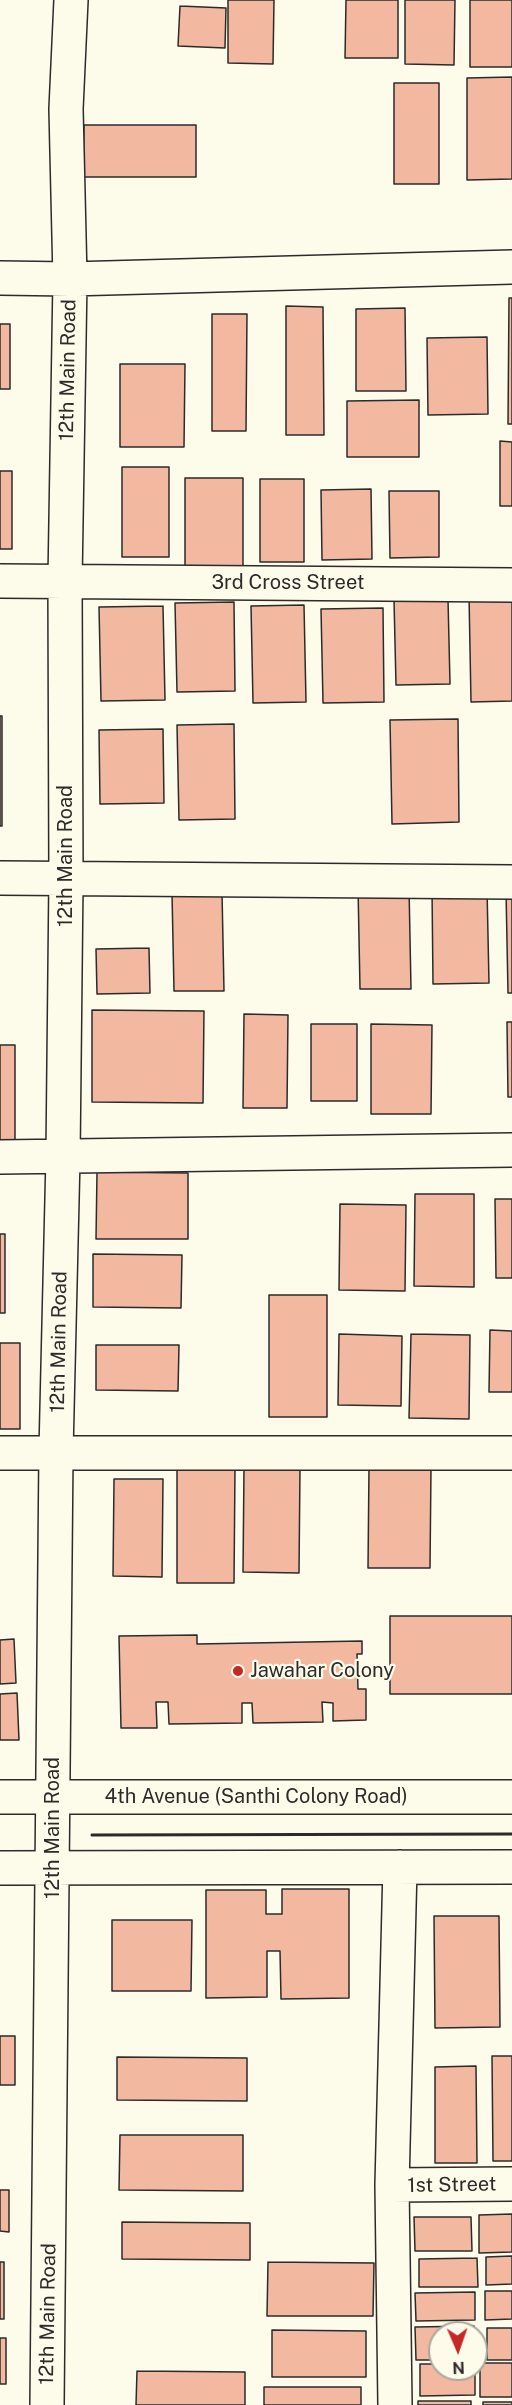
<!DOCTYPE html>
<style>
body{margin:0}
#map{position:relative;width:512px;height:2405px;overflow:hidden;background:#fdfbea;font-family:"Public Sans",sans-serif}
canvas{display:block}
.north{position:absolute;left:428px;top:2321px;width:60px;height:60px;box-sizing:border-box;background:#fdfbea;border:2px solid #a9a89e;border-radius:50%;rotate:178deg;font-size:16px;font-weight:700;line-height:24px;text-align:center;color:#2b2b2b}
.north::after{content:'';display:block;margin:auto;width:21px;height:27px;background:#c62828;clip-path:polygon(50% 0,100% 100%,50% 72%,0 100%)}
</style>
<div id="map">
<canvas width="512" height="2405"></canvas>
<div class="north">N</div>
</div>
<script>
const ctx = document.querySelector('canvas').getContext('2d');
ctx.lineJoin = 'round';
function fillPath(path, color) {
  ctx.fillStyle = color;
  ctx.fill(path, 'evenodd');
}
function toPath(rows) {
  const path = new Path2D();
  for (const r of rows) {
    path.moveTo(r[0], r[1]);
    for (let i = 2; i < r.length; i += 2) path.lineTo(r[i], r[i + 1]);
  }
  return path;
}
function strokePath(path, color, width, dash) {
  ctx.strokeStyle = color;
  ctx.lineWidth = width;
  ctx.lineCap = dash ? 'butt' : 'round';
  ctx.setLineDash(dash || []);
  ctx.stroke(path);
}
function drawText(font, color, halo, rows, align = 'center') {
  ctx.font = font + ' "Public Sans",sans-serif';
  ctx.lineWidth = 4.5;
  ctx.setLineDash([]);
  ctx.textBaseline = 'middle';
  ctx.strokeStyle = halo;
  ctx.fillStyle = color;
  for (const [text, x, y, turn = 0] of rows) {
    ctx.save();
    ctx.translate(x, y);
    ctx.rotate((+turn || 0) * Math.PI / 180);
    ctx.textAlign = isNaN(turn) ? turn : align;
    if (halo) ctx.strokeText(text, 0, 0);
    ctx.fillText(text, 0, 0);
    ctx.restore();
  }
}
const building = toPath([
 [228,0,274,0,273,64,228,63,228,0],
 [346,0,398,0,398,58,345,58,346,0],
 [405,0,455,0,454,65,405,64,405,0],
 [470,0,512,0,512,67,470,67,470,0],
 [180,6,226,8,225,48,178,46,180,6],
 [512,77,512,179,467,180,467,78,512,77],
 [394,83,439,83,439,184,394,184,394,83],
 [84,125,196,125,196,177,83,177,84,125],
 [509,298,512,298,512,424,508,424,509,298],
 [286,306,323,307,324,435,286,435,286,306],
 [405,308,406,391,356,391,356,309,405,308],
 [212,314,247,314,246,431,212,431,212,314],
 [0,324,10,324,10,389,0,389,0,324],
 [487,337,488,414,428,415,427,338,487,337],
 [120,364,185,364,184,447,120,447,120,364],
 [419,400,419,457,347,457,347,401,419,400],
 [500,441,512,442,512,506,500,506,500,441],
 [122,467,169,467,169,557,122,557,122,467],
 [0,471,12,471,12,549,0,549,0,471],
 [185,478,243,478,243,568,185,568,185,478],
 [260,479,304,479,304,562,260,562,260,479],
 [371,489,372,559,322,560,321,490,371,489],
 [389,491,439,491,439,557,390,558,389,491],
 [512,594,512,701,471,702,469,595,512,594],
 [448,599,450,684,396,685,394,600,448,599],
 [234,602,235,691,177,692,175,603,234,602],
 [304,605,306,702,253,703,251,606,304,605],
 [163,606,165,700,101,701,99,607,163,606],
 [383,608,384,702,323,703,321,609,383,608],
 [0,716,2,716,2,826,0,826,0,716],
 [458,719,459,822,392,824,390,720,458,719],
 [234,724,235,819,179,820,177,725,234,724],
 [163,729,164,803,100,804,99,730,163,729],
 [358,887,409,887,411,989,360,989,358,887],
 [487,888,489,983,433,984,432,889,487,888],
 [506,891,512,891,512,993,508,993,506,891],
 [222,892,224,991,174,991,172,893,222,892],
 [149,948,150,993,97,994,96,949,149,948],
 [92,1010,204,1011,203,1103,92,1102,92,1010],
 [244,1014,288,1015,287,1108,243,1108,244,1014],
 [507,1022,512,1022,512,1097,508,1097,507,1022],
 [311,1024,357,1024,357,1101,311,1101,311,1024],
 [371,1024,432,1025,431,1114,371,1114,371,1024],
 [0,1045,15,1045,15,1142,0,1142,0,1045],
 [97,1172,188,1173,188,1239,96,1239,97,1172],
 [415,1194,474,1194,474,1287,414,1286,415,1194],
 [495,1199,512,1199,512,1278,496,1278,495,1199],
 [340,1204,406,1205,405,1291,339,1290,340,1204],
 [0,1234,5,1234,5,1313,0,1313,0,1234],
 [93,1254,182,1255,181,1308,93,1307,93,1254],
 [269,1295,327,1295,327,1417,269,1417,269,1295],
 [490,1330,512,1331,512,1392,489,1392,490,1330],
 [339,1334,402,1336,401,1406,338,1405,339,1334],
 [411,1334,470,1335,469,1419,409,1418,411,1334],
 [0,1343,20,1343,20,1429,0,1429,0,1343],
 [96,1345,179,1345,178,1391,96,1390,96,1345],
 [369,1467,431,1468,430,1568,368,1568,369,1467],
 [177,1468,235,1468,234,1583,177,1583,177,1468],
 [244,1468,300,1468,299,1573,243,1572,244,1468],
 [114,1479,163,1479,162,1577,113,1576,114,1479],
 [390,1616,512,1616,512,1694,390,1694,390,1616],
 [197,1635,197,1644,362,1641,362,1654,357,1654,358,1689,366,1689,366,1720,333,1721,333,1703,322,1702,323,1722,253,1723,252,1703,242,1703,242,1723,169,1724,168,1702,156,1702,157,1728,121,1728,119,1636,197,1635],
 [14,1639,16,1683,0,1684,0,1640,14,1639],
 [17,1693,19,1740,0,1740,0,1694,17,1693],
 [282,1889,349,1889,349,1998,281,1999,280,1951,267,1951,267,1997,206,1998,206,1890,266,1890,266,1914,282,1914,282,1889],
 [434,1916,499,1916,500,2027,435,2028,434,1916],
 [112,1920,192,1920,191,1991,112,1991,112,1920],
 [0,2036,15,2036,15,2085,0,2085,0,2036],
 [492,2056,512,2056,512,2161,493,2161,492,2056],
 [117,2057,247,2058,247,2101,117,2100,117,2057],
 [476,2066,477,2163,435,2163,435,2067,476,2066],
 [120,2135,243,2135,243,2191,119,2190,120,2135],
 [0,2190,9,2190,9,2232,0,2231,0,2190],
 [512,2214,512,2252,479,2253,479,2215,512,2214],
 [414,2217,471,2217,472,2251,415,2251,414,2217],
 [122,2222,250,2223,250,2260,122,2259,122,2222],
 [512,2256,512,2284,486,2285,486,2257,512,2256],
 [477,2258,478,2287,419,2287,419,2259,477,2258],
 [0,2262,4,2262,4,2319,0,2319,0,2262],
 [268,2262,374,2263,373,2316,267,2316,268,2262],
 [485,2291,512,2291,512,2319,485,2320,485,2291],
 [475,2292,475,2320,416,2321,415,2293,475,2292],
 [474,2326,474,2333,440,2333,440,2360,416,2360,415,2327,474,2326],
 [487,2328,512,2328,512,2360,487,2360,487,2328],
 [272,2330,366,2331,366,2377,272,2377,272,2330],
 [0,2338,6,2338,6,2384,0,2384,0,2338],
 [480,2363,512,2363,512,2397,480,2397,480,2363],
 [420,2364,440,2364,440,2369,475,2369,475,2395,420,2396,420,2364],
 [137,2371,245,2372,245,2405,136,2405,137,2371],
 [264,2387,361,2387,361,2405,264,2405,264,2387],
 [418,2401,471,2401,471,2405,418,2405,418,2401],
 [483,2402,512,2402,512,2405,483,2405,483,2402]
]);
fillPath(building, '#f2b8a0');
strokePath(building, '#2b2b2b', 1.5);
const minor = toPath([
 [0,278,70,279,512,267],
 [0,581,512,585],
 [0,878,512,882],
 [0,1157,512,1150],
 [0,1453,512,1453],
 [0,1797,512,1797],
 [0,1868,512,1867],
 [392,2185,512,2184],
 [47,2405,56,1452,63,1157,66,879,65,581,70,279,66,109,71,0],
 [395,2405,392,2185,400,1867]
]);
strokePath(minor, '#2b2b2b', 36);
strokePath(minor, '#fdfbea', 33);
strokePath(toPath([
 [92,1835,512,1834]
]), '#2b2b2b', 3);
for (const [x, y, r, color] of [
 [238,1671,6,"#c62828"]
]) {
  const dot = new Path2D();
  dot.arc(x, y, r, 0, 2 * Math.PI);
  ctx.fillStyle = color;
  ctx.fill(dot);
  strokePath(dot, '#fdfbea', 2);
}
drawText('20px', '#2b2b2b', '#fdfbea', [
 ["12th Main Road",68,370,-89],
 ["3rd Cross Street",288,583],
 ["12th Main Road",66,856,-90],
 ["12th Main Road",59,1342,-89],
 ["4th Avenue (Santhi Colony Road)",256,1797],
 ["12th Main Road",53,1828,-90],
 ["1st Street",452,2185,-1],
 ["12th Main Road",48,2314,-89]
]);
drawText('20px', '#2b2b2b', '#fdfbea', [
 ["Jawahar Colony",250,1671]
], 'left');
</script>
